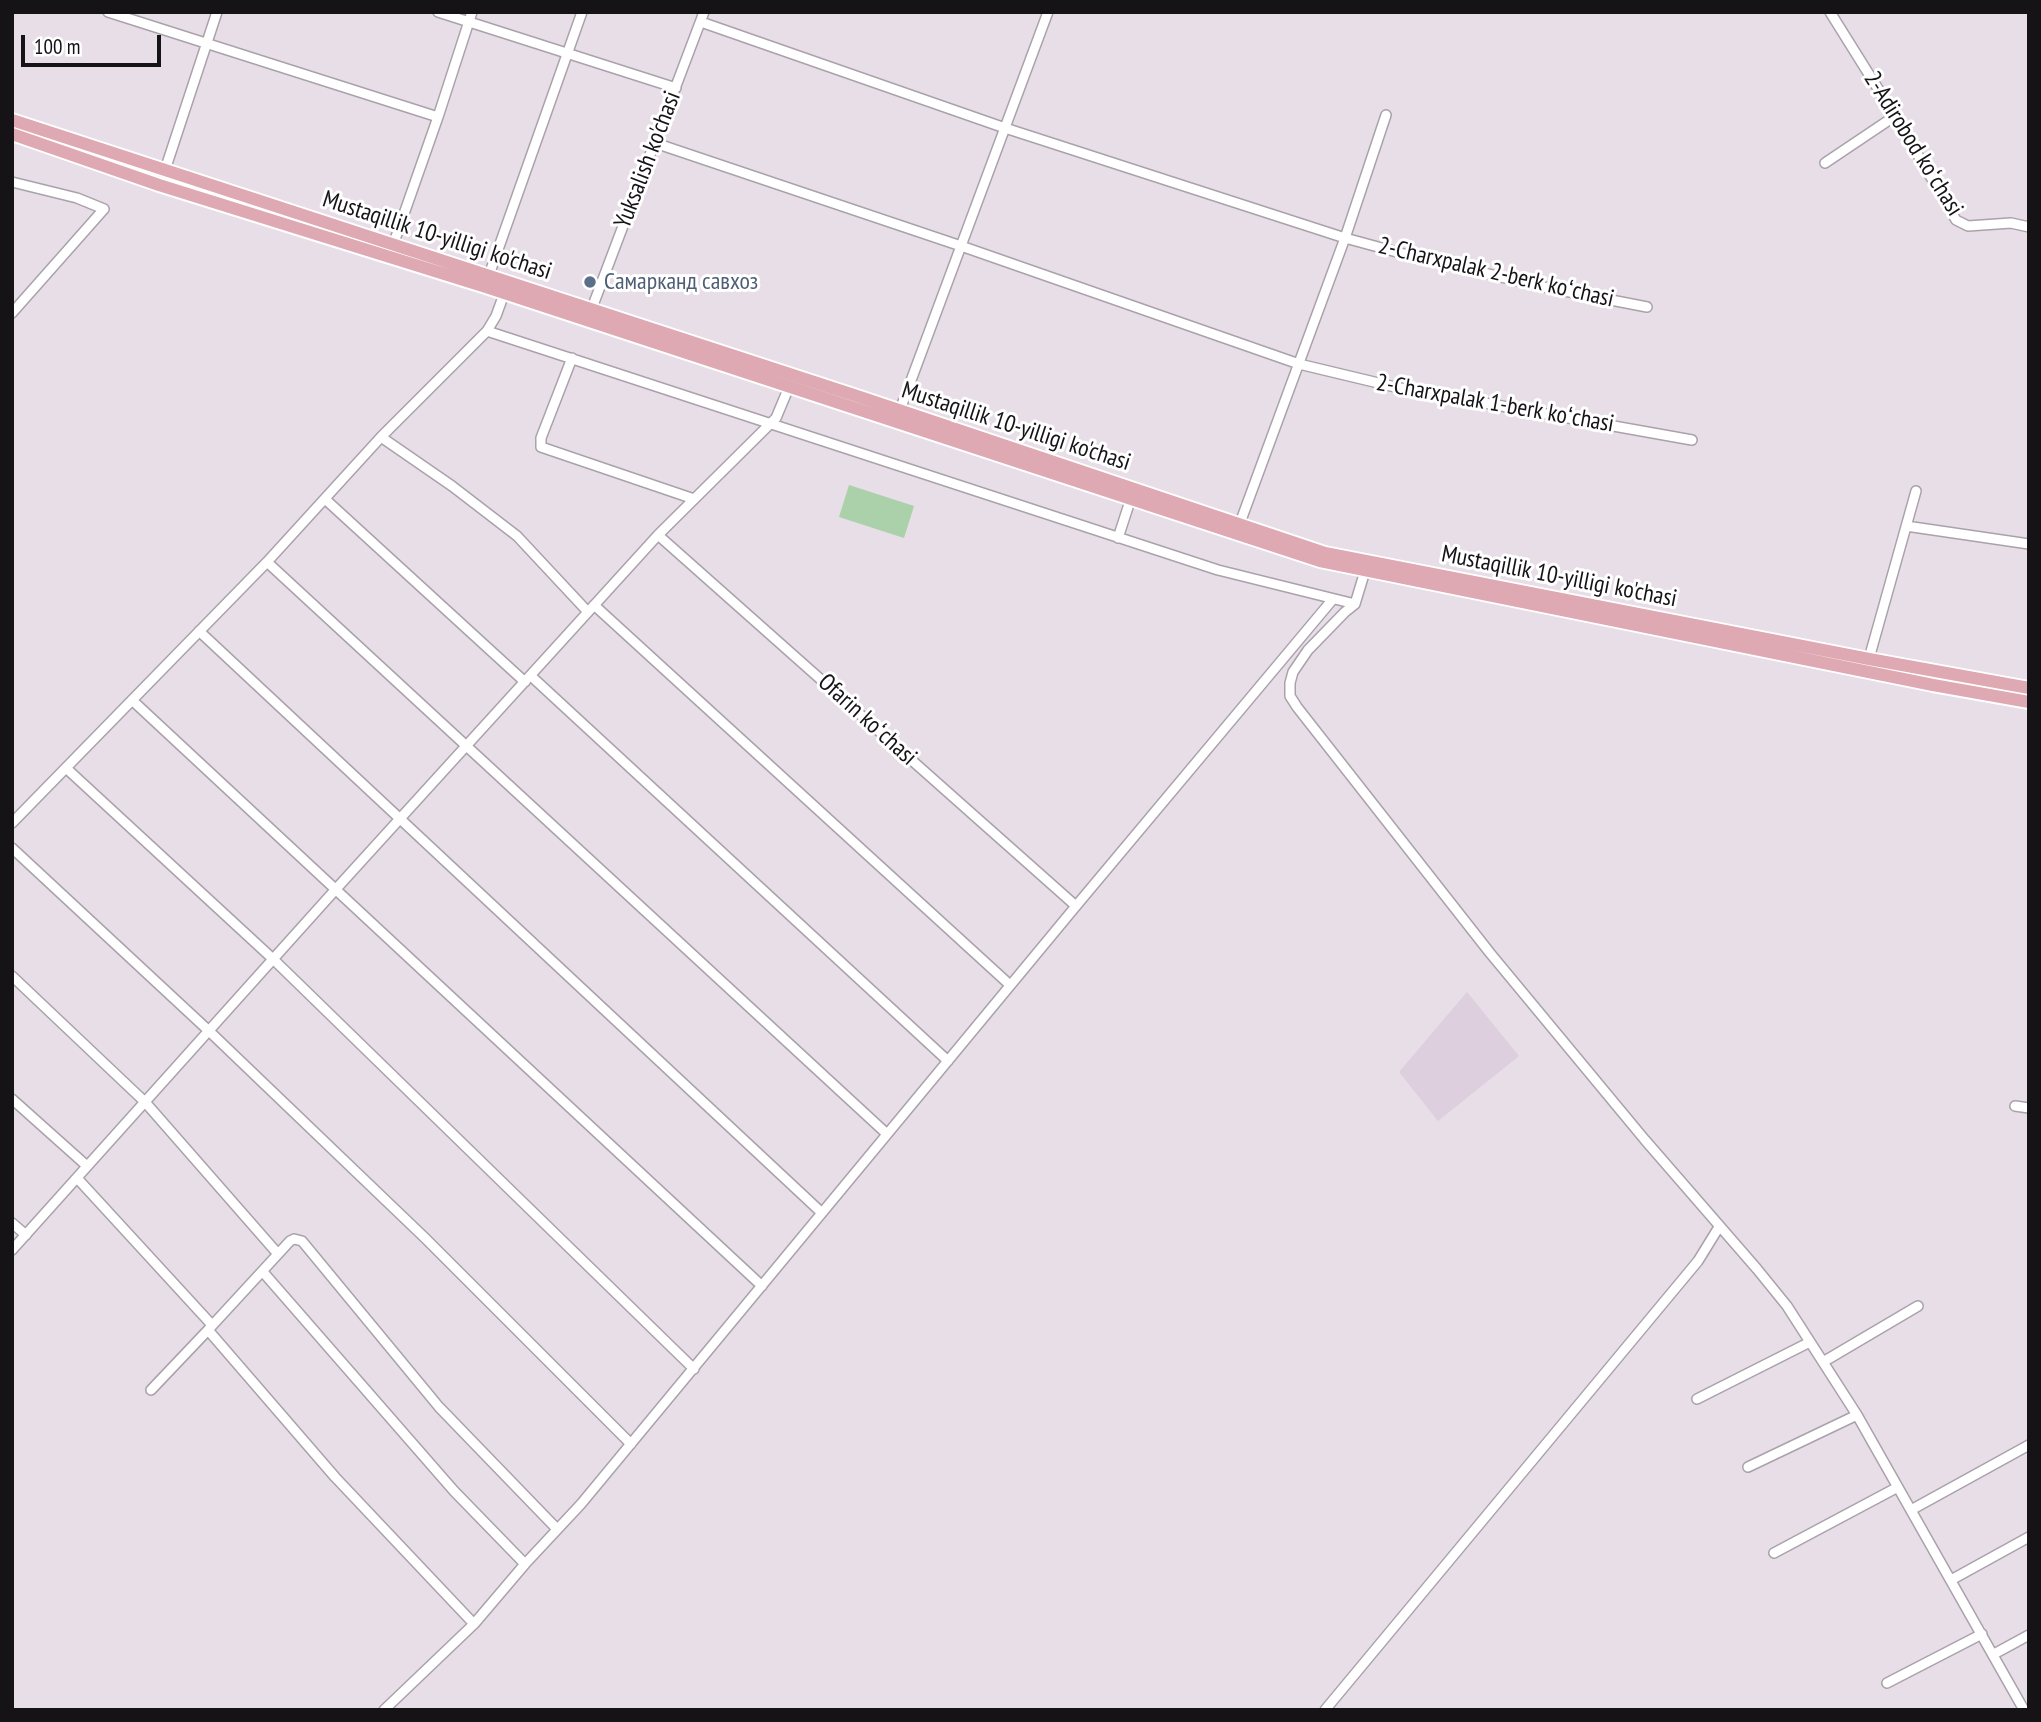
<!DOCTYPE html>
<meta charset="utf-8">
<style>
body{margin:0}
#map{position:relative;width:2041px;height:1722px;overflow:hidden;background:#e7dee7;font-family:"PT Sans Narrow",sans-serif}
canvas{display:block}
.frame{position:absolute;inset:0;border:14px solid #151316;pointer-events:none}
.scale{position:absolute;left:21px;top:35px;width:140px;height:32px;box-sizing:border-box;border:4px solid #151316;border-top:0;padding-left:9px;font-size:21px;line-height:24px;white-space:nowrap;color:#151316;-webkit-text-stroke:5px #fff;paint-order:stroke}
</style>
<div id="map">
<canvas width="2041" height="1722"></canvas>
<div class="frame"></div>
<div class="scale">100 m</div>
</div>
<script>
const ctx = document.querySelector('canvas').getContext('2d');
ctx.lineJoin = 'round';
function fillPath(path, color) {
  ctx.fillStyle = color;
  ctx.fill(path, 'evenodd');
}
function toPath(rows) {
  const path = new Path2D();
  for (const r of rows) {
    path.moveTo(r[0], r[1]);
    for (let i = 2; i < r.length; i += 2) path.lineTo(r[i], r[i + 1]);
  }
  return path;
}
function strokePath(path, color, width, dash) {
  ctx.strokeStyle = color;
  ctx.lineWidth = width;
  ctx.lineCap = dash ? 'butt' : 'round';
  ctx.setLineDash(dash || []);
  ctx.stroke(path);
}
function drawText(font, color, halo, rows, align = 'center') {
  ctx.font = font + ' "PT Sans Narrow",sans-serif';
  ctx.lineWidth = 6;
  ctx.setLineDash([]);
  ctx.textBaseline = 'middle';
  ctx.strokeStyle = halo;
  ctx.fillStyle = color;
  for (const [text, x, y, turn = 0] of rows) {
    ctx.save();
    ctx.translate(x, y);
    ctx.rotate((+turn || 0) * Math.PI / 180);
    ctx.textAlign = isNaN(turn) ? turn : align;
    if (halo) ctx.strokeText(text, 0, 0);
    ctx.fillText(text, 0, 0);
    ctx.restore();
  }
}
fillPath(toPath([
 [1467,992,1519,1056,1438,1121,1399,1072]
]), '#ddcfde');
fillPath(toPath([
 [849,485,914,506,904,538,839,517]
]), '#aad1aa');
const minor = toPath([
 [108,12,438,117],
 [438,12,676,88],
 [1830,12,1895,116,1956,220,1968,226,2011,223,2029,227],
 [701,22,1005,128,1345,238,1415,257,1544,287,1647,307],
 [655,143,961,246,1299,364,1395,387,1692,440],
 [1825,163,1895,116],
 [165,170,217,12],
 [12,182,77,198,104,209,12,313],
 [392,248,438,117,472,12],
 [489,275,582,12],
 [592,308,704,12],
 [487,331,1218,570,1355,604],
 [572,358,541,438,541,447,694,499],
 [900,410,1048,12],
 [381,437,452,486,517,536,588,612],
 [325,499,525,682],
 [1240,523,1345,238,1386,115],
 [1906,526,2029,544],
 [658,535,1076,906],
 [1118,538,1131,498],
 [267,562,887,1134],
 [1365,571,1355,604,1345,612,1308,650,1293,672,1290,683,1290,696,1297,707,1490,953,1645,1140,1757,1269,1787,1306,1857,1415,2024,1710],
 [594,605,1010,985],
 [199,631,822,1213],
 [1868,662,1916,491],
 [531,676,948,1061],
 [133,701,762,1286],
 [66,768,273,959,694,1369],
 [12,823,267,562,381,437,487,331,496,316,504,294],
 [12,848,209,1031,425,1238,631,1444],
 [12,976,145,1102,278,1254],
 [12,1099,87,1166],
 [2015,1106,2029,1108],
 [77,1178,212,1325],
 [12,1223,26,1235],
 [12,1250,336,889,588,612,658,535,776,418,789,387],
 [263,1272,454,1491,525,1564],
 [1823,1362,1918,1306],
 [151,1390,208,1330],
 [1697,1399,1810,1342],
 [1748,1467,1857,1415],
 [1911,1510,2029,1445],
 [1774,1553,1898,1487],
 [1951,1580,2029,1537],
 [474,1624,335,1477,208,1330,290,1241,294,1239,302,1241,439,1407,557,1529],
 [1994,1654,2029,1635],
 [1887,1683,1982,1634],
 [384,1710,474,1624,525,1564,581,1504,1076,906,1333,599],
 [1325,1710,1698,1261,1719,1227]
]);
const major = toPath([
 [12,120,857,396,1325,553,1869,659,2029,688],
 [12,134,159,185,486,287,1320,561,1933,685,2029,702]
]);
strokePath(minor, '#aaa2ab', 12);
strokePath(major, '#fff', 16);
strokePath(minor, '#fff', 9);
strokePath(major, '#dea9b2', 12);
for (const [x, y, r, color] of [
 [590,282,7,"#5c6f8a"]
]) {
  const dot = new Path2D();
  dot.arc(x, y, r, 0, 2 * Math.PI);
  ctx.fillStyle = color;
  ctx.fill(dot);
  strokePath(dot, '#fff', 2.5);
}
drawText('24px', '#151316', '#fff', [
 ["2-Adirobod koʻchasi",1913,144,58],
 ["Yuksalish ko'chasi",648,160,-69],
 ["Mustaqillik 10-yilligi ko'chasi",437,236,18],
 ["2-Charxpalak 2-berk koʻchasi",1496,273,13],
 ["2-Charxpalak 1-berk koʻchasi",1495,404,10],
 ["Mustaqillik 10-yilligi ko'chasi",1016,427,18],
 ["Mustaqillik 10-yilligi ko'chasi",1559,577,11],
 ["Ofarin koʻchasi",867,720,42]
]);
drawText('24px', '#4e5e75', '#fff', [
 ["Самарканд савхоз",604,282]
], 'left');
</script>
